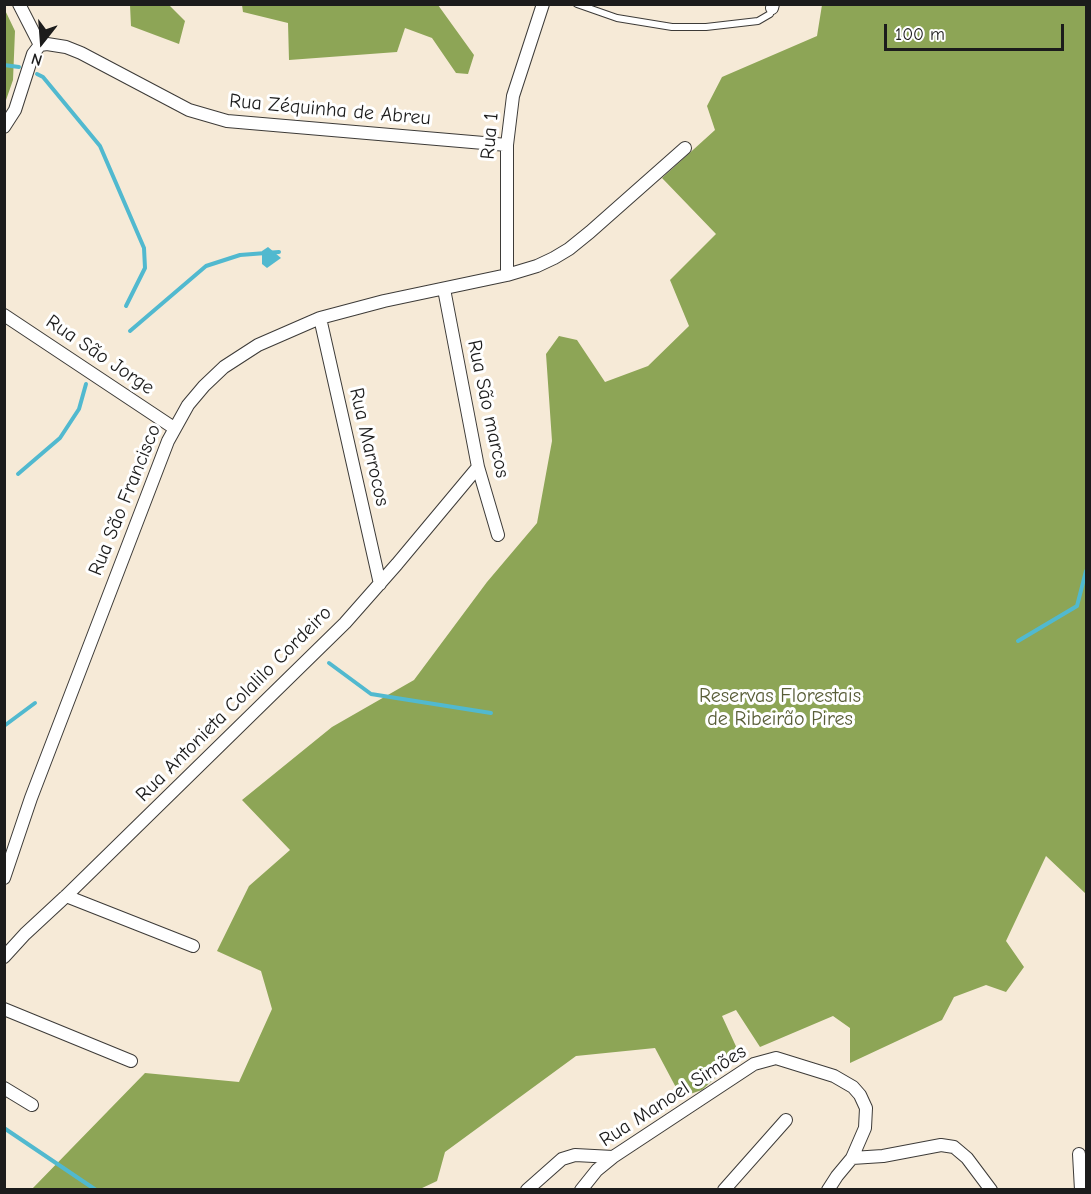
<!DOCTYPE html>
<meta charset="utf-8">
<style>
body{margin:0}
#map{position:relative;width:1091px;height:1194px;overflow:hidden;background:#f6ead7;font-family:"Comic Neue",sans-serif}
canvas{display:block}
.frame{position:absolute;inset:0;border:6px solid #1c1c1c;pointer-events:none}
.north{position:absolute;left:12px;top:12px;width:60px;height:60px;-webkit-text-stroke:4px #fff;paint-order:stroke;rotate:197deg;font-size:16px;font-weight:700;line-height:24px;text-align:center;color:#1c1c1c}
.north::after{content:'';display:block;margin:auto;width:21px;height:27px;background:#1c1c1c;clip-path:polygon(50% 0,100% 100%,50% 72%,0 100%)}
.scale{position:absolute;left:884px;top:24px;width:180px;height:27px;box-sizing:border-box;border:3px solid #1c1c1c;border-top:0;padding-left:8px;font-size:18px;line-height:21px;white-space:nowrap;color:#1c1c1c;-webkit-text-stroke:4px #fff;paint-order:stroke}
</style>
<div id="map">
<canvas width="1091" height="1194"></canvas>
<div class="frame"></div>
<div class="north">N</div>
<div class="scale">100 m</div>
</div>
<script>
const ctx = document.querySelector('canvas').getContext('2d');
ctx.lineJoin = 'round';
function fillPath(path, color) {
  ctx.fillStyle = color;
  ctx.fill(path, 'evenodd');
}
function toPath(rows) {
  const path = new Path2D();
  for (const r of rows) {
    path.moveTo(r[0], r[1]);
    for (let i = 2; i < r.length; i += 2) path.lineTo(r[i], r[i + 1]);
  }
  return path;
}
function strokePath(path, color, width, dash) {
  ctx.strokeStyle = color;
  ctx.lineWidth = width;
  ctx.lineCap = dash ? 'butt' : 'round';
  ctx.setLineDash(dash || []);
  ctx.stroke(path);
}
function drawText(font, color, halo, rows, align = 'center') {
  ctx.font = font + ' "Comic Neue",sans-serif';
  ctx.lineWidth = 6;
  ctx.setLineDash([]);
  ctx.textBaseline = 'middle';
  ctx.strokeStyle = halo;
  ctx.fillStyle = color;
  for (const [text, x, y, turn = 0] of rows) {
    ctx.save();
    ctx.translate(x, y);
    ctx.rotate((+turn || 0) * Math.PI / 180);
    ctx.textAlign = isNaN(turn) ? turn : align;
    if (halo) ctx.strokeText(text, 0, 0);
    ctx.fillText(text, 0, 0);
    ctx.restore();
  }
}
fillPath(toPath([
 [130,5,169,5,185,21,179,44,131,26],
 [242,5,438,5,474,55,468,74,456,73,432,38,405,28,397,52,289,60,288,23,243,12],
 [822,5,1086,5,1086,894,1046,856,1006,941,1024,967,1006,992,986,985,954,997,942,1020,850,1063,850,1028,833,1016,760,1047,736,1010,722,1016,740,1055,702,1090,681,1097,655,1048,576,1056,445,1152,437,1181,420,1189,32,1189,145,1073,239,1082,272,1009,261,971,217,951,249,886,290,850,242,800,332,727,414,680,487,582,537,523,552,441,546,354,559,336,577,340,605,382,648,366,689,326,670,280,716,234,662,178,715,130,707,106,722,77,817,36],
 [4,8,15,31,13,80,5,103]
]), '#8da556');
fillPath(toPath([
 [268,247,281,258,267,268,262,264,262,251]
]), '#51b9cf');
strokePath(toPath([
 [4,65,19,67],
 [37,74,43,77,100,146,144,248,145,268,126,306],
 [130,331,206,266,240,255,279,252],
 [18,474,60,438,79,409,86,384],
 [1018,641,1077,606,1086,571],
 [329,663,371,694,491,713],
 [4,726,35,703],
 [4,1128,96,1190]
]), '#51b9cf', 4);
const service = toPath([
 [577,4,617,18,672,27,706,27,758,21,770,14,772,8]
]);
const minor = toPath([
 [19,4,40,45],
 [772,8,773,4],
 [4,127,15,110,33,54,40,45,47,44,66,47,81,53,189,110,227,121,507,145],
 [507,275,507,145,513,96,543,4],
 [444,289,478,467,498,535],
 [4,315,174,428],
 [320,318,380,584],
 [4,878,31,798,168,441,188,405,204,386,224,367,258,345,320,318,384,301,507,275,537,266,554,258,569,249,590,232,685,148],
 [66,896,193,946],
 [4,957,25,934,66,896,345,623,397,564,478,467],
 [4,1009,131,1061],
 [4,1088,32,1105],
 [1079,1154,1081,1190],
 [852,1158,883,1156,941,1145,954,1147,967,1158,991,1190],
 [527,1190,562,1159,575,1155,613,1157],
 [581,1190,597,1170,613,1157,754,1064,776,1058,834,1076,853,1087,860,1095,866,1108,865,1128,852,1158,837,1176,828,1190],
 [724,1190,786,1120]
]);
strokePath(service, '#3d3b38', 8);
strokePath(minor, '#3d3b38', 14);
strokePath(service, '#fff', 6);
strokePath(minor, '#fff', 12);
drawText('20px', '#1c1c1c', '#fff', [
 ["Rua Zéquinha de Abreu",330,110,5],
 ["Rua 1",490,136,-85],
 ["Rua São Jorge",100,355,34],
 ["Rua São marcos",488,409,78],
 ["Rua Marrocos",369,447,77],
 ["Rua São Francisco",125,500,-68],
 ["Rua Antonieta Colalilo Cordeiro",234,704,-45],
 ["Rua Manoel Simões",673,1096,-33]
]);
drawText('20px', '#585d37', '#fff', [
 ["Reservas Florestais",780,696],
 ["de Ribeirão Pires",780,719]
]);
</script>
